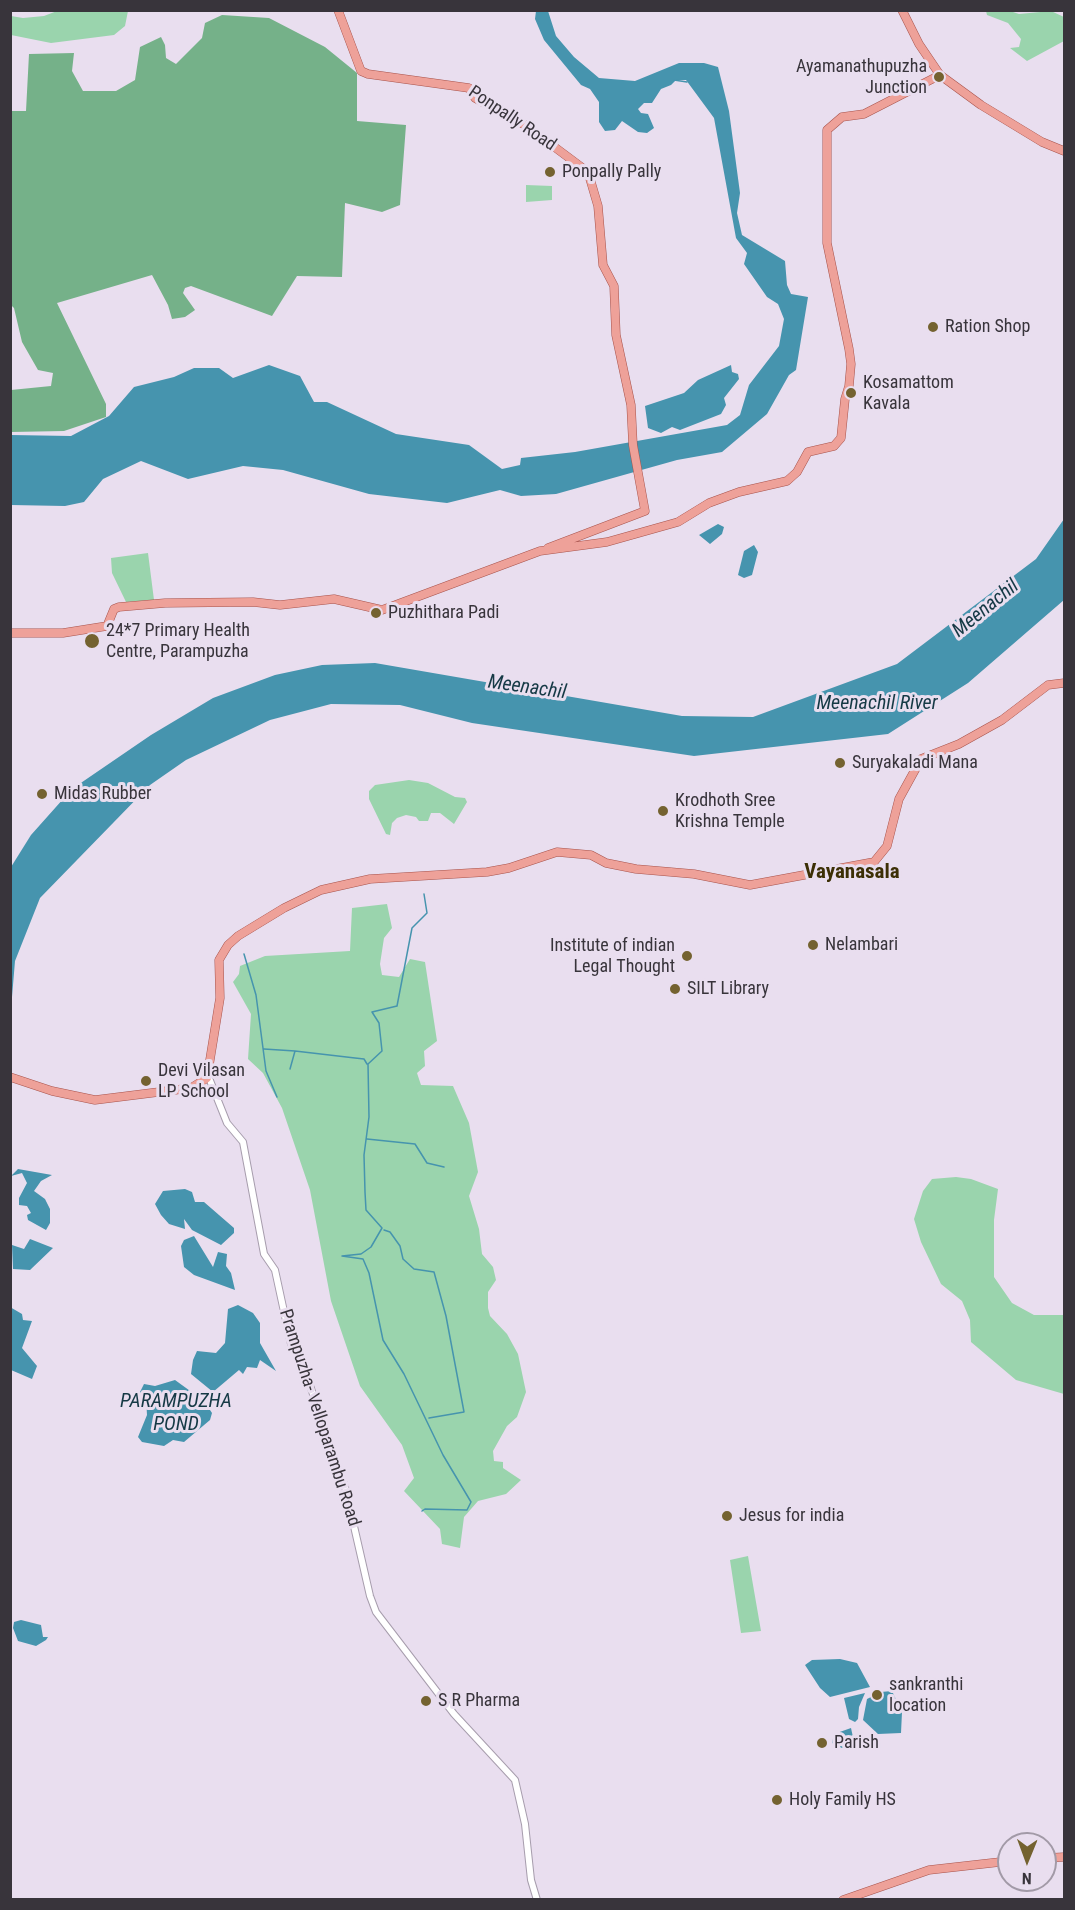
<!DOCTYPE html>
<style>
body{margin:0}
#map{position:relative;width:1075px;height:1910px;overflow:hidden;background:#e9deef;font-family:"Roboto Condensed",sans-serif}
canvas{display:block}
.frame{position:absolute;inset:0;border:12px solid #38343b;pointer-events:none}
.north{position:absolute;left:997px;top:1832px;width:60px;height:60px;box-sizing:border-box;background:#e9deef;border:2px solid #a29aa7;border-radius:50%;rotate:181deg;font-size:16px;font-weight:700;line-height:24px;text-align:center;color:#38343b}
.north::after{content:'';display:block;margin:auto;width:21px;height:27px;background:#746230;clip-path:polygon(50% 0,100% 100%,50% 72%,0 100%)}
</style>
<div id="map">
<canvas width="1075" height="1910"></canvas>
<div class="frame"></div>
<div class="north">N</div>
</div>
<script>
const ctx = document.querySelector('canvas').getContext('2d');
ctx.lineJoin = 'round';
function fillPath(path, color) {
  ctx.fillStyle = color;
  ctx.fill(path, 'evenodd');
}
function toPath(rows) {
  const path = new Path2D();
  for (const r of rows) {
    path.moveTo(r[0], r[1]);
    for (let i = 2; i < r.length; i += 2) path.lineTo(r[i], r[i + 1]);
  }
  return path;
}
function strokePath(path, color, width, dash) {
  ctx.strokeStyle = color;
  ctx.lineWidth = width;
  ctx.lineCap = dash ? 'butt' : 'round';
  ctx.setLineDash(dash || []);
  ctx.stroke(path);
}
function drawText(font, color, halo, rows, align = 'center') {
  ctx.font = font + ' "Roboto Condensed",sans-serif';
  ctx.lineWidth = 6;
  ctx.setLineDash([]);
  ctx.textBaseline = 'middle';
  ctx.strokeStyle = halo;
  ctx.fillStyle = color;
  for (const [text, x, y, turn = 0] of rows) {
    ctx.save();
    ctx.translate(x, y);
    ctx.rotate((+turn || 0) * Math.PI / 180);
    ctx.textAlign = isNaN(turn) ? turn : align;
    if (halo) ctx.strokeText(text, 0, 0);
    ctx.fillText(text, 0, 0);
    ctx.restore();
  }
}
fillPath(toPath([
 [57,11,57,10,128,11,125,26,114,35,51,43,11,35,11,16,23,18,44,16],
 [986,11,1010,11,1019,14,1051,11,1064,17,1064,41,1027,61,1010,48,1019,47,1021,39,1008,23,987,15],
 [526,185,552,186,552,200,526,202],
 [148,553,154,600,126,602,112,573,111,558],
 [409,780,428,783,455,797,465,798,467,802,454,824,440,813,431,813,428,821,419,821,416,817,406,815,397,818,392,823,390,835,386,834,369,799,369,791,375,785],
 [387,904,392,928,384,938,380,964,382,975,399,977,410,959,425,962,437,1041,424,1051,425,1066,417,1073,421,1085,453,1086,469,1123,478,1172,469,1196,479,1229,482,1254,493,1267,496,1280,488,1292,488,1308,490,1316,507,1334,518,1354,526,1392,517,1417,507,1426,493,1451,494,1461,503,1462,503,1468,521,1480,506,1494,478,1501,464,1517,460,1548,442,1544,440,1529,404,1491,414,1478,402,1445,360,1386,331,1301,310,1190,282,1108,263,1073,248,1059,251,1014,233,982,239,974,240,966,265,956,350,951,352,908],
 [956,1177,971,1179,998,1189,994,1220,994,1277,1012,1303,1034,1315,1064,1315,1064,1394,1016,1380,971,1342,970,1320,962,1301,941,1284,921,1242,914,1219,923,1191,932,1179],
 [748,1556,761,1631,741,1633,730,1560]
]), '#9ad4ad');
fillPath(toPath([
 [222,15,269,18,325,47,357,73,357,121,406,125,400,205,382,212,345,203,342,277,297,276,272,316,191,286,185,288,183,293,195,310,185,317,172,319,168,305,152,275,57,303,106,404,106,417,64,431,11,432,11,390,51,386,53,373,38,370,22,342,14,308,11,305,11,111,26,111,29,54,74,53,72,71,83,91,116,91,135,80,140,47,161,37,165,45,166,58,176,64,202,38,205,23]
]), '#75b189');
fillPath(toPath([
 [536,11,548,11,556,36,574,57,599,78,635,81,679,63,704,63,718,67,729,111,740,193,737,213,742,235,785,261,787,285,791,294,808,297,796,370,789,375,767,414,722,452,677,460,556,494,521,496,500,490,447,503,369,494,283,470,243,466,188,479,141,461,103,479,84,502,65,506,11,505,11,435,71,436,109,416,134,387,174,377,194,368,219,368,233,378,269,365,300,376,314,402,327,402,396,434,469,445,502,469,520,465,521,458,575,452,727,425,740,415,749,385,779,346,784,319,778,304,767,297,744,264,747,253,736,238,714,118,686,80,676,80,671,85,661,89,652,103,644,103,638,109,641,113,648,114,654,128,647,133,638,132,622,121,615,130,605,131,599,122,599,102,590,89,581,85,544,40,535,19],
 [731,365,732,372,738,374,739,379,724,398,726,405,721,414,680,430,672,427,661,433,648,428,645,406,684,393,698,380],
 [1064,519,1064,600,968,683,888,734,694,756,472,723,400,705,331,704,270,720,186,760,150,785,40,898,15,961,11,1009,11,867,31,835,72,789,151,735,213,698,275,675,322,665,375,663,682,716,753,717,897,664,1036,559],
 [718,524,724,527,722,534,710,544,699,535],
 [754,545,758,552,752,575,744,578,738,575,744,551],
 [18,1169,52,1175,41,1181,34,1191,45,1199,50,1209,50,1223,46,1230,28,1220,27,1215,31,1213,27,1206,19,1205,19,1198,27,1183,22,1173,11,1176],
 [185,1189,192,1192,195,1202,204,1202,234,1228,234,1233,221,1245,192,1230,184,1219,185,1229,169,1224,161,1215,155,1204,163,1191],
 [194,1236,213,1267,218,1252,227,1254,226,1266,231,1273,235,1290,194,1275,184,1267,181,1246,184,1240],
 [30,1239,53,1248,30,1270,13,1269,12,1245,24,1249],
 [238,1305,253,1313,260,1323,260,1343,276,1371,260,1360,257,1368,247,1367,243,1374,239,1370,213,1392,191,1374,193,1360,197,1351,216,1353,225,1343,228,1309],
 [10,1307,22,1314,23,1320,32,1321,22,1348,37,1366,32,1379,11,1370],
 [175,1380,204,1401,212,1413,210,1420,184,1442,173,1440,164,1446,142,1442,138,1437,147,1415,146,1398,140,1392,144,1384,155,1386],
 [21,1620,41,1625,43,1637,48,1637,46,1640,36,1646,18,1641,13,1628,14,1622],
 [840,1659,857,1663,870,1687,830,1697,820,1688,805,1665,812,1660],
 [892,1691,902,1712,901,1733,878,1734,863,1720,867,1699,881,1692],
 [865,1693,859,1707,858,1719,855,1722,849,1719,844,1698],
 [851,1728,854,1742,842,1748,832,1743,834,1734]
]), '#4694ae');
strokePath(toPath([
 [674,80,687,82],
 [244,954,256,995,266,1071,277,1097],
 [264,1049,295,1051],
 [290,1069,295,1051,355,1058,364,1059,367,1064],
 [367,1139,415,1144,427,1163,444,1167],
 [384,1230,390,1232,400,1246,403,1259,414,1269,434,1272,446,1316,464,1412,429,1418],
 [422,1511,425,1509,467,1510,471,1502,443,1455,404,1374,383,1340,369,1273,363,1259,342,1256,361,1254,371,1247,382,1228,366,1210,365,1192,364,1155,369,1117,368,1064,382,1051,379,1023,372,1012,397,1006,412,928,427,913,424,894]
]), '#4694ae', 1.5);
const minor = toPath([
 [209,1078,227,1123,243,1142,264,1254,275,1270,291,1344,305,1371,345,1487,370,1596,376,1612,454,1714,515,1780,525,1824,531,1880,537,1900]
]);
const major = toPath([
 [338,10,361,71,368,74,469,88,475,98,525,125,588,172,598,206,603,265,614,286,616,335,631,405,633,445,645,511,548,548],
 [902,10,919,44,940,75,981,105,1042,142,1064,151],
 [10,633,63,633,107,626,114,609,119,607,165,603,253,602,280,605,334,599,382,610,540,551,607,542,678,522,709,503,739,492,787,481,797,472,808,452,834,446,841,438,845,399,849,386,851,364,849,349,827,243,827,130,842,117,864,114,940,75],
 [10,1077,52,1091,95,1100,191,1088,207,1078,220,998,219,960,228,945,238,936,284,908,321,890,370,879,487,872,509,868,557,852,591,855,606,863,636,869,694,874,750,885,874,862,887,846,899,799,921,759,959,744,1002,720,1048,685,1064,683],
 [1045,1858,1064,1857],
 [843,1900,929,1870,1009,1861]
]);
strokePath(minor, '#a79dad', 8);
strokePath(major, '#a7534c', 9);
strokePath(minor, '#fff', 6);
strokePath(major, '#eea199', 8);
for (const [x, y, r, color] of [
 [939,77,6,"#746230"],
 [550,172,6,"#746230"],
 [933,327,6,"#746230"],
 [851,393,6,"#746230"],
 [376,613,6,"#746230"],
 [92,641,8,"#746230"],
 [840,763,6,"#746230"],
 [42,794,6,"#746230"],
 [663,811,6,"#746230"],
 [813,945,6,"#746230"],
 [687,956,6,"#746230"],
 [675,989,6,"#746230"],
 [146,1081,6,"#746230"],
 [727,1516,6,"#746230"],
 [877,1695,6,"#746230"],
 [426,1701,6,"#746230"],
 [822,1743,6,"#746230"],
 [777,1800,6,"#746230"]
]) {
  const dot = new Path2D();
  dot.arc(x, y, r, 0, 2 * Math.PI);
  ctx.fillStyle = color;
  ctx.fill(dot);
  strokePath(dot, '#e9deef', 2);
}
drawText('18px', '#38343b', '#e9deef', [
 ["Ayamanathupuzha",927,67,"right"],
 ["Junction",927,88,"right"],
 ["Ponpally Pally",562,172],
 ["Ration Shop",945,327],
 ["Kosamattom",863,383],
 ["Kavala",863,404],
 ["Puzhithara Padi",388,613],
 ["24*7 Primary Health",106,631],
 ["Centre, Parampuzha",106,652],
 ["Suryakaladi Mana",852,763],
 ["Midas Rubber",54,794],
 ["Krodhoth Sree",675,801],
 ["Krishna Temple",675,822],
 ["Nelambari",825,945],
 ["Institute of indian",675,946,"right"],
 ["Legal Thought",675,967,"right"],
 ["SILT Library",687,989],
 ["Devi Vilasan",158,1071],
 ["LP School",158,1092],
 ["Jesus for india",739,1516],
 ["sankranthi",889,1685],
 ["location",889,1706],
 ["S R Pharma",438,1701],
 ["Parish",834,1743],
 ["Holy Family HS",789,1800]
], 'left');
drawText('18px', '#38343b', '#e9deef', [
 ["Ponpally Road",512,119,34],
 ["Prampuzha- Velloparambu Road",319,1418,72]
]);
drawText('italic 20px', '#153945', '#e9deef', [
 ["Meenachil",986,609,-39],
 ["Meenachil",527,688,8],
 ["Meenachil River",877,704],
 ["PARAMPUZHA",176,1402],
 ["POND",176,1425]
]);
drawText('bold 21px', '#3c2f05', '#e9deef', [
 ["Vayanasala",852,873]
]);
</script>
